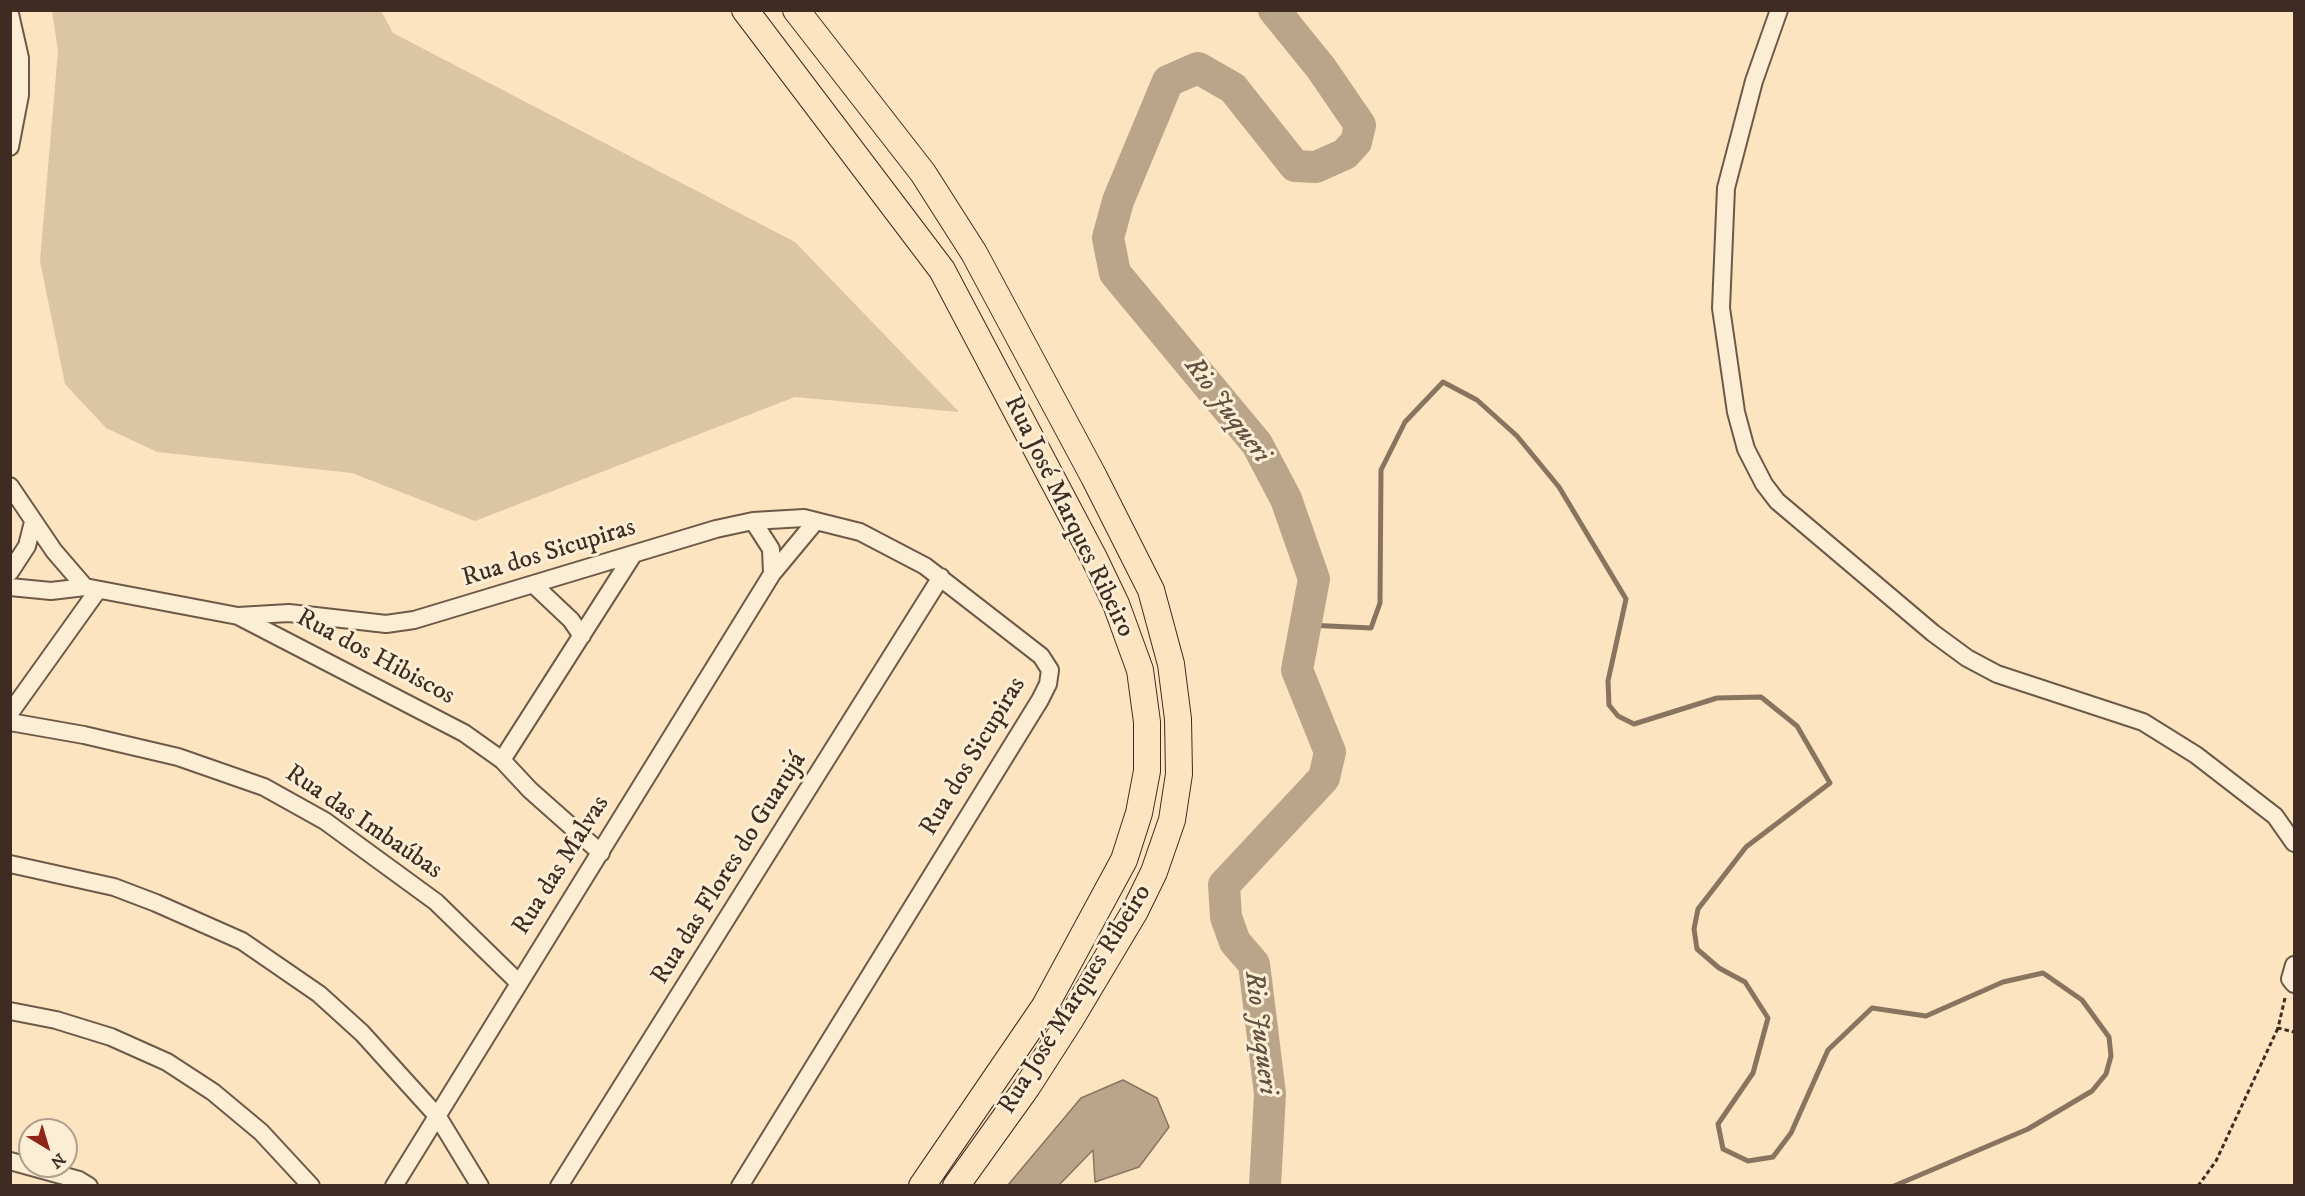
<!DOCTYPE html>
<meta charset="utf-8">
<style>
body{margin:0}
#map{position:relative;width:2305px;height:1196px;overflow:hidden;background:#fbe4bf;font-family:"IM FELL DW Pica",serif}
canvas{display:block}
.frame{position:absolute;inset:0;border:12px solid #3f2b22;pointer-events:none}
.north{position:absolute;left:18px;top:1118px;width:60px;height:60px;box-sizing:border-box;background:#fcedd5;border:2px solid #b09f8d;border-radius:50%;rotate:142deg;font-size:16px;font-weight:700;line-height:24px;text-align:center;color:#3f2b22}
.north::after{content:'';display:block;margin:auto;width:21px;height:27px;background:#8f2418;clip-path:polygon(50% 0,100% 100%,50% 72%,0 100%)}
</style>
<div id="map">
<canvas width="2305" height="1196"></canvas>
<div class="frame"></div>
<div class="north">N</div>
</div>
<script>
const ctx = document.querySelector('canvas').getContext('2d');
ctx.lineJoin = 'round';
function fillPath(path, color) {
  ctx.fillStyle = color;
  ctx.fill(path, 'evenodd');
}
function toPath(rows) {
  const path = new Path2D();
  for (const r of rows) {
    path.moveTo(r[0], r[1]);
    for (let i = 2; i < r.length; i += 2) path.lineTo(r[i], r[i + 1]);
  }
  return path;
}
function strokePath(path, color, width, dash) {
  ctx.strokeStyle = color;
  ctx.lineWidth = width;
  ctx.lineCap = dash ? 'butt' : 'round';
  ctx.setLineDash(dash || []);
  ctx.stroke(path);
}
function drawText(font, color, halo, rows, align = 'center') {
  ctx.font = font + ' "IM FELL DW Pica",serif';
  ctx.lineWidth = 6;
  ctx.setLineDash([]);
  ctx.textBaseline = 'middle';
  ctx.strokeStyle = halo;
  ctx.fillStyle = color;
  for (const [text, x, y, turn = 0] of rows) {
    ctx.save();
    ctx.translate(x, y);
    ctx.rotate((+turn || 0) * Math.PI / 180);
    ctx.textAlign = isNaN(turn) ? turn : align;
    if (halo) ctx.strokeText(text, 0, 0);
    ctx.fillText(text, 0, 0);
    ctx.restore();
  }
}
fillPath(toPath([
 [52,11,381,11,393,33,795,242,959,412,795,397,475,521,352,473,157,452,106,428,65,384,40,261,58,51]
]), '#dbc5a4');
const water = toPath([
 [1123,1080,1157,1098,1169,1127,1139,1167,1095,1182,1093,1150,1059,1185,1008,1185,1081,1098,1123,1080]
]);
fillPath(water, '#bba58a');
strokePath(water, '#897460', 1.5);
strokePath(toPath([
 [1308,625,1371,628,1380,603,1381,470,1405,422,1443,382,1477,400,1517,436,1559,487,1626,599,1608,681,1609,705,1618,716,1634,724,1717,698,1761,697,1797,726,1830,783,1746,847,1698,909,1694,929,1697,949,1719,968,1745,982,1768,1018,1753,1073,1718,1124,1723,1149,1748,1161,1773,1157,1791,1133,1828,1050,1872,1008,1926,1016,2003,982,2043,973,2082,1000,2109,1037,2111,1056,2106,1074,2092,1091,2028,1129,1894,1186]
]), '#897460', 5);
strokePath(toPath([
 [1265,1186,1270,1094,1254,964,1235,942,1226,917,1224,885,1324,778,1330,752,1297,670,1314,579,1286,499,1257,444,1115,273,1108,238,1118,201,1168,81,1198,68,1233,88,1295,166,1316,167,1345,154,1356,142,1360,125,1321,68,1274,10]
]), '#bba58a', 32);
const minor = toPath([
 [1779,10,1754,81,1726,188,1721,308,1736,412,1746,449,1764,484,1777,501,1933,633,1967,658,1997,674,2143,722,2196,755,2275,816,2294,843],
 [10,14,20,58,20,95,10,147],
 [10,486,54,551,85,587],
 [753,521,771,549,772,574],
 [10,572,27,546,33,522],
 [535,586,571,620,582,636],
 [10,587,51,591,85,587,238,616,464,733,502,760,530,790,601,853],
 [238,616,289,613,386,624,414,620,716,529,753,521,804,518,860,532,925,566,1041,656,1050,670,1048,684,1040,700,740,1186],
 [10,713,98,590],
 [10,722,84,735,178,757,264,787,325,821,436,902,519,983],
 [502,760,633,555],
 [10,864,114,887,156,903,242,941,319,994,362,1033,438,1117,480,1186],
 [2294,965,2290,979,2294,984],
 [10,1011,56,1020,111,1037,167,1062,213,1092,261,1132,311,1186],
 [10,1161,79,1180,89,1186],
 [394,1186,772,574,816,521],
 [559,1186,941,577]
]);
const primary = toPath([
 [745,10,942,270,1094,558,1116,604,1140,670,1147,722,1147,771,1139,813,1124,860,1045,1006,922,1186],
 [796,10,923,173,974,253,1094,477,1151,590,1171,664,1178,719,1179,774,1172,820,1154,872,1135,911,1070,1020,1027,1087,956,1186]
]);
strokePath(minor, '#6e5949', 20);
strokePath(primary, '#3f2b22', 28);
strokePath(toPath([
 [2285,998,2278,1028,2294,1032],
 [2198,1186,2216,1161,2278,1028]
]), '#3f2b22', 3, [4.5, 3]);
strokePath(minor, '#fcedd5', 16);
strokePath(primary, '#fbe4bf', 26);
drawText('26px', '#3f2b22', '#fcedd5', [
 ["Rua José Marques Ribeiro",1068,517,64],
 ["Rua dos Sicupiras",549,554,-17],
 ["Rua dos Hibiscos",375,658,28],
 ["Rua dos Sicupiras",974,757,-59],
 ["Rua das Imbaúbas",363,823,34],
 ["Rua das Malvas",562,866,-58],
 ["Rua das Flores do Guarujá",730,869,-58],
 ["Rua José Marques Ribeiro",1076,1000,-58]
]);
drawText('italic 27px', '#645041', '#fcedd5', [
 ["Rio Juqueri",1226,411,53],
 ["Rio Juqueri",1259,1033,83]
]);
</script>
